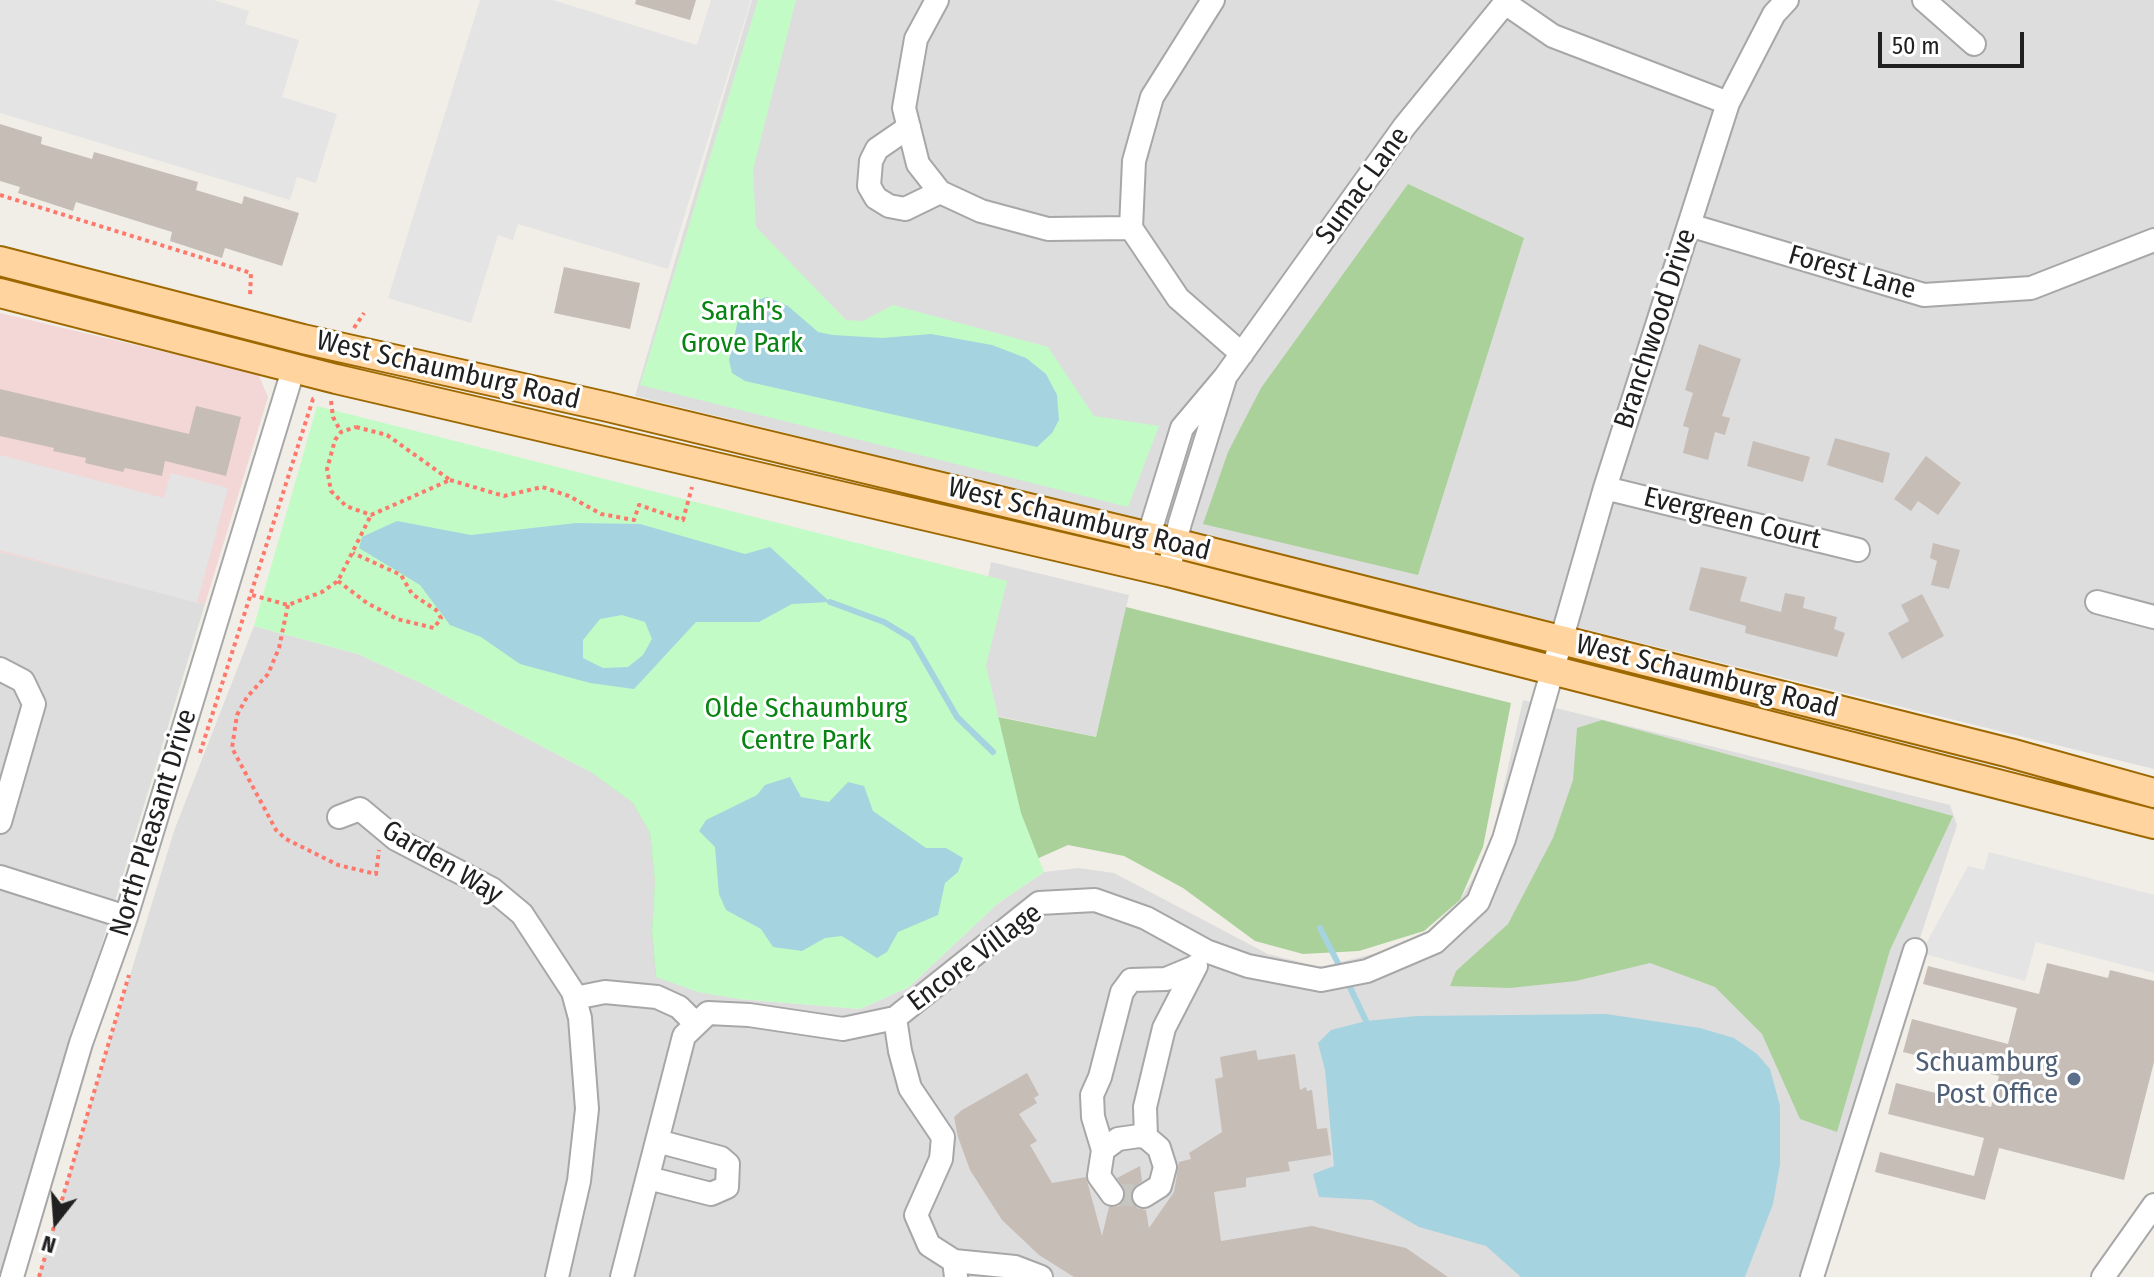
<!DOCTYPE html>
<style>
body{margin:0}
#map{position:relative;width:2154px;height:1277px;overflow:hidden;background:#f1eee7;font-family:"Fira Sans Condensed",sans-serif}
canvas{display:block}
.north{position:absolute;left:16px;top:1181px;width:80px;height:80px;-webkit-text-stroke:6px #fff;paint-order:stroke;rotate:197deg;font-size:22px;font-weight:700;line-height:32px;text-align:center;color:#202020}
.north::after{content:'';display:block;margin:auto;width:28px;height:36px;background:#202020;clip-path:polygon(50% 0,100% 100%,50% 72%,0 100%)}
.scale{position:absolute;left:1878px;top:32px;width:146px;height:36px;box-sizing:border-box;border:4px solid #202020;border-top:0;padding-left:10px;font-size:24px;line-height:28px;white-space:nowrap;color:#202020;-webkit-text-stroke:6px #fff;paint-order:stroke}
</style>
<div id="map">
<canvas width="2154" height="1277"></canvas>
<div class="north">N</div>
<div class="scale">50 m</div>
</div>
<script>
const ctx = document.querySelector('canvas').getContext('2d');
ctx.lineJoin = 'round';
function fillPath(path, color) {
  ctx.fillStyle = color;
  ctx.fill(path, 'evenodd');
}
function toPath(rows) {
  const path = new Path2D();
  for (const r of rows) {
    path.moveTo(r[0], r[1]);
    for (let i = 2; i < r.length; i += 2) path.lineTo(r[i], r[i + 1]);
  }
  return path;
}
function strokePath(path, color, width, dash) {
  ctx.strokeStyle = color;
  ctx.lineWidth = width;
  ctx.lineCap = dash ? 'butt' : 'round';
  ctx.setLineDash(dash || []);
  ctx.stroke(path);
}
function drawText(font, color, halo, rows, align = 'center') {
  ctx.font = font + ' "Fira Sans Condensed",sans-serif';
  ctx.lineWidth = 6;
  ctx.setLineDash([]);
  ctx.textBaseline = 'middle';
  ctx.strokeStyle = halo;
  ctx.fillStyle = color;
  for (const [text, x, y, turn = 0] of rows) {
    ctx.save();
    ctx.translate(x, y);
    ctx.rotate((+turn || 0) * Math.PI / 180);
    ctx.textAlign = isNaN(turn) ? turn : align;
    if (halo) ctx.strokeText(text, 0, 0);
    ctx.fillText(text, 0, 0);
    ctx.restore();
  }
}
fillPath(toPath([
 [752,0,2154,0,2154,769,635,396],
 [0,552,205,604,1,1277,0,1277],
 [991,562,1129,595,1096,737,964,709],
 [254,626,358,654,421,683,591,772,633,803,650,833,655,882,652,931,739,999,860,1009,909,987,997,904,1044,872,1079,868,1114,873,1268,954,1320,967,1414,944,1460,900,1489,852,1523,700,1950,805,1957,825,1809,1277,38,1277,174,831]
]), '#dedddd');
fillPath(toPath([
 [0,313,258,374,268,397,205,604,0,552]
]), '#f2d7d6');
fillPath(toPath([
 [1408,184,1524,238,1418,575,1203,524,1228,452,1261,388],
 [1126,607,1511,703,1483,847,1460,900,1424,931,1359,951,1303,954,1255,941,1183,888,1124,856,1068,845,743,990,656,977,652,931,655,882,650,833,633,803,591,772,964,710,1096,737],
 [1602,720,1953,816,1890,950,1837,1132,1800,1119,1762,1034,1715,987,1650,963,1576,981,1510,988,1450,986,1456,971,1508,924,1553,838,1573,780,1577,728]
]), '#abd19a');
fillPath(toPath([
 [758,0,796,0,753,170,756,227,846,320,863,321,893,305,1048,347,1094,416,1159,426,1128,507,640,385],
 [317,406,1007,581,986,665,1021,813,1044,872,997,904,909,987,860,1009,739,999,698,992,656,977,652,931,655,882,650,833,633,803,591,772,421,683,358,654,254,626]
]), '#c3fbc7');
fillPath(toPath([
 [0,0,214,0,249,11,245,24,299,40,282,97,337,114,316,183,297,177,290,200,0,113],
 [480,0,553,0,697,45,711,0,751,0,668,269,518,224,513,240,498,235,471,323,388,298],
 [0,455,164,498,171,473,228,488,197,603,0,550],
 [1989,852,2154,895,2154,973,2036,942,2025,981,1921,953,1968,866,1984,870]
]), '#e4e4e4');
fillPath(toPath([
 [767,297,788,306,818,332,833,335,882,338,931,334,992,345,1026,358,1046,374,1057,395,1059,420,1052,433,1037,447,745,381,732,373,729,360,738,320,746,304],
 [397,521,471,535,576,523,640,524,745,554,770,547,830,602,792,604,759,622,696,622,634,689,590,683,520,664,481,637,450,625,420,585,359,548,362,537],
 [622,615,645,622,652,639,643,655,628,667,603,668,583,658,583,640,600,619],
 [790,777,801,797,829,802,848,782,864,786,873,811,926,848,946,848,963,858,958,872,945,883,938,915,898,932,887,952,877,958,842,936,825,938,802,951,773,947,761,929,726,910,719,894,715,847,699,831,706,820,757,795,765,785],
 [1606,1014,1700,1028,1734,1038,1757,1054,1770,1069,1780,1106,1780,1164,1773,1204,1745,1277,1521,1277,1486,1246,1419,1227,1372,1200,1319,1197,1313,1174,1334,1166,1325,1070,1318,1043,1331,1030,1366,1021,1417,1016]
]), '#a6d3e0');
strokePath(toPath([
 [830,602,884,622,912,639,957,717,993,752],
 [1320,928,1342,971],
 [1347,981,1366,1021]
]), '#a6d3e0', 6);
fillPath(toPath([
 [636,0,696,0,690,20,635,4],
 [0,124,42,137,41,144,92,159,94,152,198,182,196,190,242,204,244,196,299,213,282,266,225,248,222,258,170,241,172,232,76,202,73,211,18,193,20,187,0,181],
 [564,267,640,283,630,329,554,313],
 [1699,344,1741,359,1722,416,1730,418,1725,435,1715,432,1708,460,1683,453,1689,428,1683,426,1693,393,1685,390],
 [0,389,189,434,196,406,241,417,226,476,165,461,162,476,125,468,123,472,85,463,86,458,53,451,54,448,0,436],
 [1835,438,1890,453,1883,483,1827,465],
 [1753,441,1810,457,1803,482,1747,466],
 [1926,456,1961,483,1938,515,1918,501,1911,511,1894,499],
 [1933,543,1960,550,1949,589,1931,585,1937,561,1930,558],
 [1701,567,1747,577,1740,601,1781,612,1785,593,1805,597,1803,608,1837,617,1834,629,1845,633,1837,657,1745,633,1746,626,1689,610],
 [1922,594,1944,636,1902,659,1888,633,1909,621,1901,605],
 [2047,963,2108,978,2110,970,2154,981,2154,1062,2124,1180,1999,1148,1985,1200,1875,1172,1880,1152,1974,1176,1984,1138,1888,1114,1896,1083,1991,1107,1999,1076,1903,1052,1912,1019,2008,1044,2017,1008,1923,984,1928,966,2039,994],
 [1256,1050,1258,1060,1295,1054,1300,1090,1306,1087,1307,1091,1312,1090,1317,1129,1327,1128,1331,1155,1288,1162,1290,1171,1246,1178,1246,1187,1214,1192,1221,1241,1312,1226,1406,1248,1448,1277,1074,1277,1039,1255,1002,1220,970,1170,958,1137,954,1117,962,1110,1027,1073,1039,1095,1034,1098,1037,1103,1019,1114,1037,1141,1030,1145,1052,1183,1086,1177,1102,1236,1109,1207,1120,1206,1125,1199,1126,1192,1117,1178,1140,1166,1142,1181,1132,1189,1130,1197,1137,1208,1146,1210,1149,1228,1174,1192,1179,1162,1191,1159,1189,1153,1222,1132,1215,1079,1223,1077,1220,1057]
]), '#c6bdb6');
strokePath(toPath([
 [1112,1194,1144,1196]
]), '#c7c5bf', 22, [22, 11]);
const minor = toPath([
 [937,0,916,39,904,108,918,164,940,192,981,211,1048,229,1131,228,1178,298,1242,354],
 [1924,0,1974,44],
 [1505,3,1553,36,1728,103],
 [909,127,877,149,871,161,869,186,876,198,889,206,905,209,940,192],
 [1689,225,1924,295,2031,288,2154,240],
 [1131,228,1134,161,1152,97,1213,0],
 [1605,488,1858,550],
 [1144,551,1182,428,1225,377,1404,127,1505,3,1504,0],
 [1168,572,1180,523,1225,378],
 [2097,602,2154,617],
 [0,669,23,681,34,704,0,822],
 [339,817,360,809,396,839,492,889,522,914,573,992,580,1018,587,1109,579,1181,557,1277],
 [0,877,126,917],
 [575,998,605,992,657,997,679,1007,696,1024],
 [895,1018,900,1051,910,1088,943,1137,941,1159,916,1215,929,1245,954,1261,956,1277],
 [1146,1137,1145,1107,1164,1028,1196,966],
 [1103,1150,1093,1117,1092,1095,1100,1077,1122,992,1131,980,1166,979,1195,967],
 [648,1178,711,1194,727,1187,728,1164,721,1158,657,1141],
 [1112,1194,1099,1176,1103,1150,1118,1139,1139,1136,1146,1137,1159,1148,1165,1167,1160,1186,1144,1196],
 [954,1261,1015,1267,1041,1277],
 [12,1277,81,1043,126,917,294,367],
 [622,1277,684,1036,708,1013,749,1015,843,1029,895,1018,1039,903,1095,900,1146,918,1206,951,1248,966,1321,980,1367,971,1435,942,1478,902,1504,839,1605,488,1728,103,1774,14,1787,0],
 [1812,1277,1915,950],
 [2103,1277,2154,1205]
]);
const major = toPath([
 [0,261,303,339,608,407,1175,543,2010,753,2154,793],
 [0,293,336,379,1168,572,2154,824]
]);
strokePath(minor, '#a7a7a7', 26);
strokePath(major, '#9d6800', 32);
strokePath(toPath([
 [0,195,251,273,250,297],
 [354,328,364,313],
 [331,401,333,417,341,432],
 [356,427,387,435,450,480,371,515,346,506,331,491,327,469,335,440,341,432,356,427],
 [450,480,504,496,542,487,569,496,601,514,634,520,639,505,683,520,692,487],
 [338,581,367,603,397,619,434,628,441,618,436,610,412,594,401,575,353,553],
 [252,595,288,605,322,592,338,581,371,515],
 [288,605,279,648,268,674,247,697,237,715,232,748,276,830,286,839,338,865,376,874,379,850],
 [200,753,313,399,316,399],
 [39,1277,129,975]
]), '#fe796b', 4, [4, 4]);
strokePath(minor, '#fff', 22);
strokePath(major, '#ffd49e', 28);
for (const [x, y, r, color] of [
 [2074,1079,8,"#5c6f8a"]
]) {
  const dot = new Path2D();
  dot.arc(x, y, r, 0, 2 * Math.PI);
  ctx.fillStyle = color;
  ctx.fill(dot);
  strokePath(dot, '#fff', 3);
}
drawText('28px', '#202020', '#fff', [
 ["Sumac Lane",1363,186,-54],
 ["Forest Lane",1852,273,16],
 ["Branchwood Drive",1656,329,-72],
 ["West Schaumburg Road",448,371,13],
 ["Evergreen Court",1732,519,14],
 ["West Schaumburg Road",1079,520,14],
 ["West Schaumburg Road",1707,677,14],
 ["North Pleasant Drive",154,823,-73],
 ["Garden Way",442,863,31],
 ["Encore Village",975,958,-37]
]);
drawText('28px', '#088412', '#fff', [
 ["Sarah's",742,312],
 ["Grove Park",742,344],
 ["Olde Schaumburg",806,709],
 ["Centre Park",806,741]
]);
drawText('28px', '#4e5e75', '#fff', [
 ["Schuamburg",2058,1063],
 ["Post Office",2058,1095]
], 'right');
</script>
